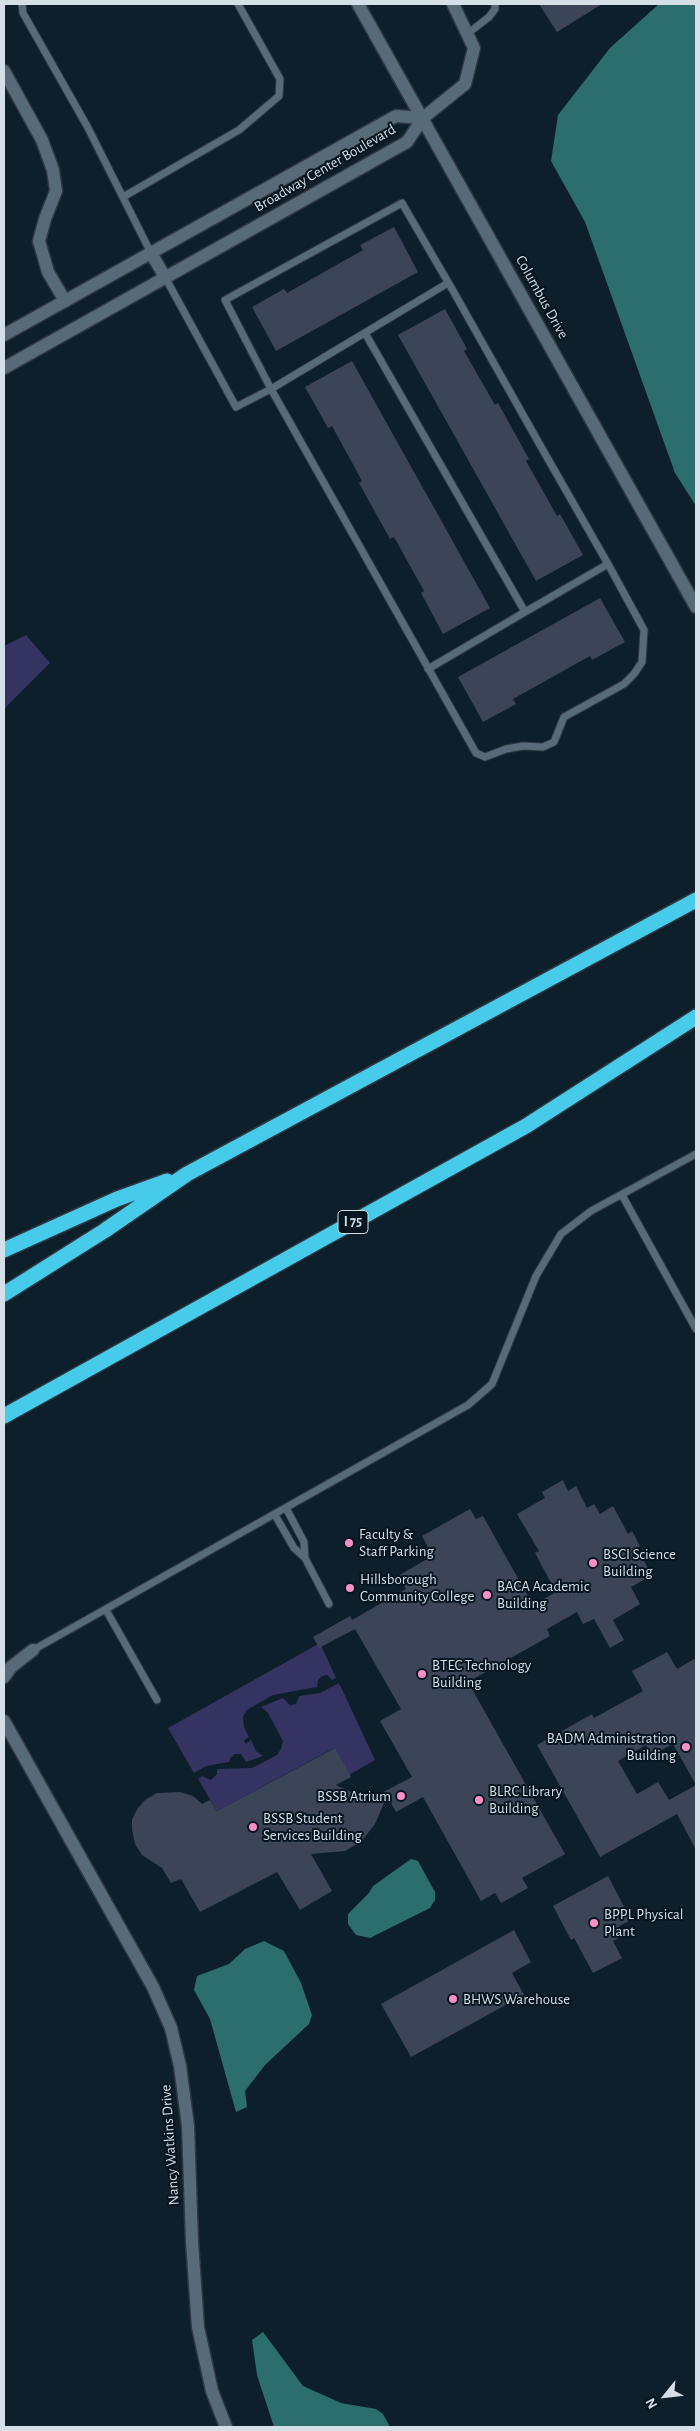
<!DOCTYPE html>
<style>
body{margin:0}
#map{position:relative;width:700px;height:2431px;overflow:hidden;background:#0d1f2a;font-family:"Alegreya Sans",sans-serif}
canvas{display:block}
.frame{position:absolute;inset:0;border:5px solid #d4dfe7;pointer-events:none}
.north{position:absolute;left:640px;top:2371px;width:50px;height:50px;-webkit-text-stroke:4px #051520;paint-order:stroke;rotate:241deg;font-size:14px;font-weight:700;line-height:20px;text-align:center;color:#d4dfe7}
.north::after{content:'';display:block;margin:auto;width:18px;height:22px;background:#d4dfe7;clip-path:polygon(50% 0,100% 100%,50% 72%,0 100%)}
</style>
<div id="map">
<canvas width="700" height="2431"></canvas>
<div class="frame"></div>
<div class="north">N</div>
</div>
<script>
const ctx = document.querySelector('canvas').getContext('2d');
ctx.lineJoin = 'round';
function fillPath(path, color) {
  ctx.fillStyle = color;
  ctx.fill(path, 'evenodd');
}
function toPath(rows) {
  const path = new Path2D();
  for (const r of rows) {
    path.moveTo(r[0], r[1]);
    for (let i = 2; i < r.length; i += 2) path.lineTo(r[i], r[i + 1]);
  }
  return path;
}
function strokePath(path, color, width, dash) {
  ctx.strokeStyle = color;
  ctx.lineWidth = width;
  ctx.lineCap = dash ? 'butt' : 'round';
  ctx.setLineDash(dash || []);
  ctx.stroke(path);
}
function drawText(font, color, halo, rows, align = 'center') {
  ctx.font = font + ' "Alegreya Sans",sans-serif';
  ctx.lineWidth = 4;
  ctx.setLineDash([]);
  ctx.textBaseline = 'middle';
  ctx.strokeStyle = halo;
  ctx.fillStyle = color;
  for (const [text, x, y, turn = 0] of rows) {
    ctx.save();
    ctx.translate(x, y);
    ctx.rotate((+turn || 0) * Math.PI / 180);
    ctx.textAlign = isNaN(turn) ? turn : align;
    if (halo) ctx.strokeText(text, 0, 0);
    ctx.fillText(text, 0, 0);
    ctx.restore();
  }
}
fillPath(toPath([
 [26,635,50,663,4,709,4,646],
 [320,1643,336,1678,332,1680,327,1675,322,1676,318,1680,317,1687,273,1695,247,1710,243,1717,244,1727,249,1737,244,1740,246,1744,251,1740,256,1751,263,1756,246,1762,241,1754,235,1754,230,1758,229,1762,206,1766,194,1773,168,1728],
 [339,1683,375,1760,349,1775,334,1748,217,1811,198,1779,202,1776,211,1780,217,1774,217,1769,252,1768,277,1755,281,1749,283,1741,268,1713,261,1707,283,1698,290,1705,296,1704,299,1696,320,1693]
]), '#353361');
fillPath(toPath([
 [659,4,696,4,696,506,675,473,585,222,551,161,558,115,610,48],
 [411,1859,418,1861,435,1892,435,1900,430,1908,370,1938,356,1935,348,1924,348,1914,369,1893,373,1886],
 [264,1941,284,1951,301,1983,312,2015,309,2024,265,2065,245,2091,247,2107,236,2112,210,2019,194,1990,197,1976,229,1964,245,1949],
 [263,2332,303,2386,341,2403,376,2409,383,2414,390,2427,274,2427,257,2375,252,2340]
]), '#2c6d6d');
fillPath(toPath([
 [539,4,602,4,557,32],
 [394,227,418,272,276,351,252,307,284,289,287,293,363,250,360,245],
 [445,309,467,349,464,351,495,405,498,403,529,459,526,461,557,516,560,514,583,555,536,581,398,335],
 [352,361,490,608,443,634,421,593,424,591,394,537,390,539,359,483,362,481,332,426,328,428,305,387],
 [600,598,625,642,592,660,590,656,513,699,516,704,483,722,458,677],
 [563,1480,568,1491,576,1486,587,1508,594,1504,600,1514,613,1506,628,1534,632,1531,640,1546,637,1548,652,1575,631,1587,640,1604,613,1620,624,1640,610,1648,594,1619,583,1624,577,1612,547,1629,550,1636,468,1682,565,1854,522,1878,528,1888,501,1903,495,1893,481,1901,423,1797,396,1812,387,1796,375,1824,361,1842,345,1851,311,1854,332,1891,300,1910,277,1872,200,1912,181,1879,171,1883,162,1868,142,1855,135,1844,132,1830,132,1819,138,1808,145,1800,157,1793,180,1792,193,1796,202,1804,210,1800,217,1811,335,1748,351,1777,336,1785,368,1800,412,1777,380,1721,401,1709,355,1629,319,1648,313,1637,350,1616,352,1620,406,1589,398,1576,427,1559,423,1553,429,1549,422,1536,470,1509,476,1519,483,1516,533,1605,556,1592,535,1553,539,1551,517,1514,545,1498,542,1492],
 [667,1652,677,1669,696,1658,696,1850,677,1814,600,1857,537,1745,592,1714,594,1718,643,1691,632,1671],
 [673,1744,696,1785,669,1800,658,1782,637,1794,618,1761,646,1745,652,1755],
 [608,1876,631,1920,619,1926,624,1935,613,1941,622,1958,593,1973,574,1938,571,1940,553,1906],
 [514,1930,531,1962,512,1973,524,1995,411,2057,381,2004]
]), '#3b4557');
const service = toPath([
 [22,4,23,13,87,126,151,253],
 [467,34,489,17,495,9,495,4],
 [123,197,239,130,279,96,280,79,238,4],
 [165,277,236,407,271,389,225,300,402,203,452,289,540,445,608,564,644,630,642,662,634,674,624,684,564,717,554,742,543,747,523,746,506,749,485,757,476,753,271,389,448,283],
 [365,333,525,612,428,669],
 [525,612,608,564],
 [622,1195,696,1329],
 [275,1515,294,1548,305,1558,304,1542,286,1508],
 [305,1558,329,1604],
 [106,1610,157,1700],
 [33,1650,468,1405,492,1384,536,1276,561,1234,591,1211,696,1154]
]);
const minor = toPath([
 [358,4,696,607],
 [4,71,42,140,53,170,56,191,45,219,39,241,48,272,65,301],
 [423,118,465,84,474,48,453,4],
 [4,1677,11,1667,33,1650],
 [4,1721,153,1987,171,2028,180,2066,188,2126,192,2242,198,2327,212,2391,226,2427]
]);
const tertiary = toPath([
 [151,253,165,277],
 [4,335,396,116,423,118,407,142,4,368]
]);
const motorway = toPath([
 [4,1250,117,1199,167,1181],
 [4,1294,104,1231,187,1174,696,900],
 [4,1416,526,1126,696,1017]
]);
strokePath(service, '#2f3741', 9);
strokePath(minor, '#2f3741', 15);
strokePath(tertiary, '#2f3741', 15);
strokePath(motorway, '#2f3741', 18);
strokePath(service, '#566a78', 7);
strokePath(minor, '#566a78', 12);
strokePath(tertiary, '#566a78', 12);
strokePath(motorway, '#47cbea', 15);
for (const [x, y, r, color] of [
 [349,1543,5,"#fa8fc6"],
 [593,1563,5,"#fa8fc6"],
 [350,1588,5,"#fa8fc6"],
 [487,1595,5,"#fa8fc6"],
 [422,1674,5,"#fa8fc6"],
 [686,1747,5,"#fa8fc6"],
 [401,1796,5,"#fa8fc6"],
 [479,1800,5,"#fa8fc6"],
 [253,1827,5,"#fa8fc6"],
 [594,1923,5,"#fa8fc6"],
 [453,1999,5,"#fa8fc6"]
]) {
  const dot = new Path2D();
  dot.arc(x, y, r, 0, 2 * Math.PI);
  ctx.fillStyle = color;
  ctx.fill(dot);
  strokePath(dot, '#051520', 2);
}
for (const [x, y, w] of [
 [353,1222,30]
]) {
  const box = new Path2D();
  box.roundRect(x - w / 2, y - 11.5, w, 23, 4);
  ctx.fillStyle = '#051520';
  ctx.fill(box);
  strokePath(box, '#d4dfe7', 1);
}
drawText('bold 14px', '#d4dfe7', null, [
 ["I 75",353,1222]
]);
drawText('15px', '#d4dfe7', '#051520', [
 ["Broadway Center Boulevard",325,168,-30],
 ["Columbus Drive",542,297,61],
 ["Nancy Watkins Drive",170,2145,-94]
]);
drawText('15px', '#d4dfe7', '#051520', [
 ["Faculty &",359,1534],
 ["Staff Parking",359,1551],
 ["BSCI Science",603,1554],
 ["Building",603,1571],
 ["Hillsborough",360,1579],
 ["Community College",360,1596],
 ["BACA Academic",497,1586],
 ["Building",497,1603],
 ["BTEC Technology",432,1665],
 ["Building",432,1682],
 ["BADM Administration",676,1738,"right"],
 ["Building",676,1755,"right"],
 ["BLRC Library",489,1791],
 ["Building",489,1808],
 ["BSSB Atrium",391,1796,"right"],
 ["BSSB Student",263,1818],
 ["Services Building",263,1835],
 ["BPPL Physical",604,1914],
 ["Plant",604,1931],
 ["BHWS Warehouse",463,1999]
], 'left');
</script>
